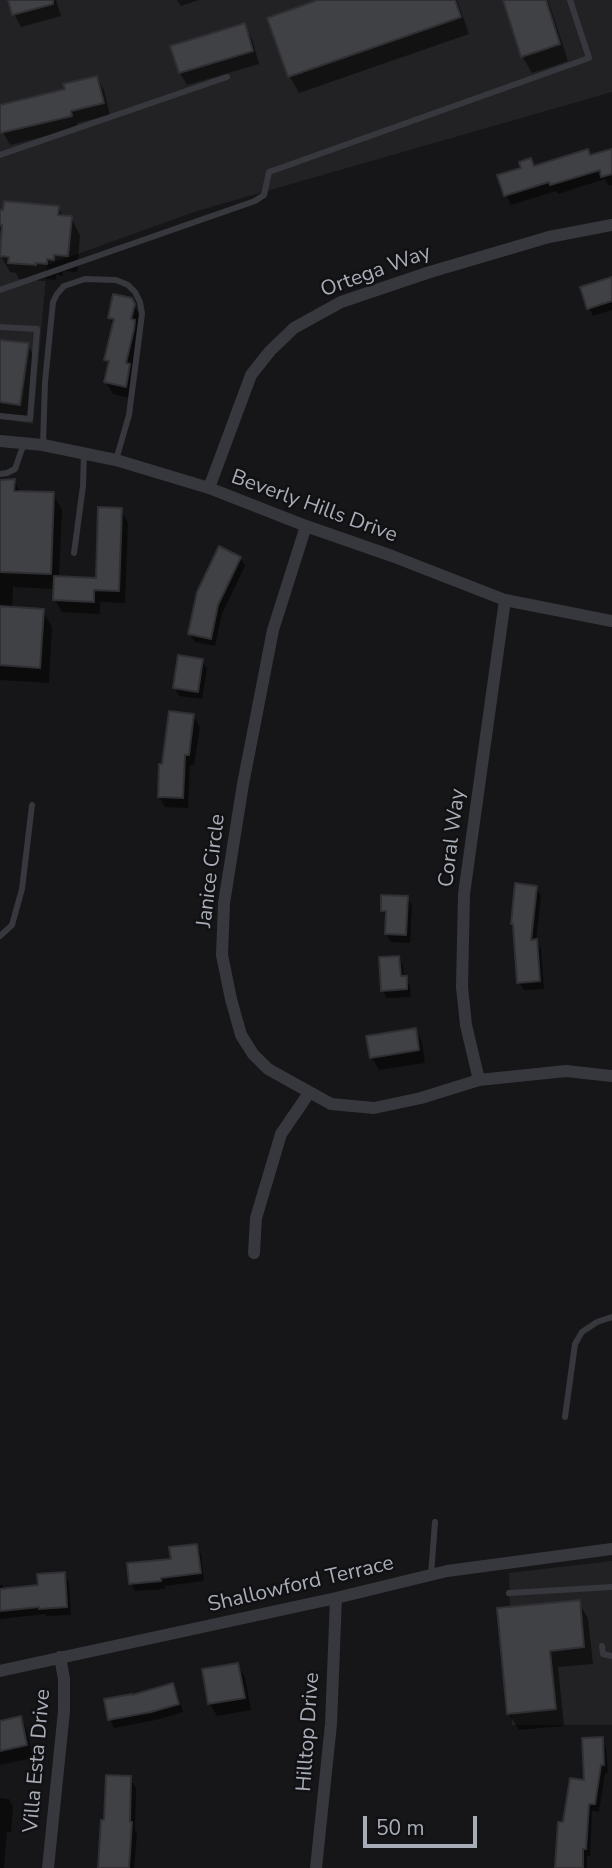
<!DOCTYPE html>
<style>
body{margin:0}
#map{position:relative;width:612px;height:1868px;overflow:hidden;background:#161618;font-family:"Nunito Sans",sans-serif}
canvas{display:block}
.scale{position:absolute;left:363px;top:1816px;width:114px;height:32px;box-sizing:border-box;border:4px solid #a8adb8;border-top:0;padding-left:9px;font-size:21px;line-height:24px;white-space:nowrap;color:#a8adb8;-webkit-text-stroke:5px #111113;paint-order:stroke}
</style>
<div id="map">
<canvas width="612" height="1868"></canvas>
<div class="scale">50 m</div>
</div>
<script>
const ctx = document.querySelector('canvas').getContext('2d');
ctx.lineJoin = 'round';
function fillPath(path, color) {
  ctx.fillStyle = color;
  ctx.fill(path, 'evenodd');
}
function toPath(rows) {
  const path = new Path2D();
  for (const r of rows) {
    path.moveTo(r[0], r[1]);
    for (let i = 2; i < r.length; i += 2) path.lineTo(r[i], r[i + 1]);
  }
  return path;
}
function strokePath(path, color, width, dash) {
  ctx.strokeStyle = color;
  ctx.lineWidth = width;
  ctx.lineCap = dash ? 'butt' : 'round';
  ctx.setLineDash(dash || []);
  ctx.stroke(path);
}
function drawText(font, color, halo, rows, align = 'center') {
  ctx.font = font + ' "Nunito Sans",sans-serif';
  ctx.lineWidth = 5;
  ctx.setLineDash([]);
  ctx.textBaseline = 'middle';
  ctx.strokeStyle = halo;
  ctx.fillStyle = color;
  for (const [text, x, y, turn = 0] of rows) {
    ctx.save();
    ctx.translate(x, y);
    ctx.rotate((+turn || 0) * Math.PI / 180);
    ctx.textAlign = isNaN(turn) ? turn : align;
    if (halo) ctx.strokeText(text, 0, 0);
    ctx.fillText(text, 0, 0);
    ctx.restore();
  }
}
fillPath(toPath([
 [0,0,612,0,612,92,197,211,47,265,33,424,0,419],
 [612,1561,612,1725,512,1725,509,1573]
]), '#222225');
fillPath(toPath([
 [10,0,56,0,61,16,21,27,14,14],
 [177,0,199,0,181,6],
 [323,0,457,0,469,34,299,93,290,77,270,19],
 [504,0,548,0,568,61,532,73,522,56],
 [244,26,252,39,259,64,187,85,180,73,172,47],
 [97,78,104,90,110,115,77,123,78,128,10,145,3,132,0,120,0,107,67,90],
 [612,151,612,185,609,186,605,179,558,194,556,191,511,205,506,195,523,169,535,168],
 [58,208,64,217,71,218,80,235,77,272,63,271,63,276,56,275,56,280,45,279,45,281,19,279,16,273,10,272,1,256,3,235,0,231,0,212],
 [612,282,612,310,593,316,589,308],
 [131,300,141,318,133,399,113,394,106,382,110,366,106,359,114,326,109,317],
 [0,341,28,345,37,362,29,421,0,417],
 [0,481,14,481,21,493,53,494,62,510,59,578,97,580,121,510,128,523,125,603,100,602,100,614,62,612,55,600,55,589,13,587,12,609,43,611,52,627,49,683,0,680],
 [240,558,245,566,222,614,215,646,195,642,190,634],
 [202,661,207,669,202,699,179,696,175,688],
 [193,716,200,727,194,765,190,765,188,808,165,807,159,796,164,766],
 [536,888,541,896,536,940,541,949,544,989,524,990,519,982,515,928,512,924],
 [407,898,412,906,410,943,391,942,386,934,387,918,382,910],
 [398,957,403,966,404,978,406,978,410,986,411,997,387,998,382,990],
 [415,1030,422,1042,425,1063,379,1070,371,1057],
 [196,1545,201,1554,204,1581,165,1586,165,1589,135,1591,131,1583,173,1561],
 [64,1574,69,1582,71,1615,46,1616,45,1614,0,1619,0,1585,2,1585,5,1590,40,1587],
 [579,1602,588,1619,593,1664,558,1667,564,1726,519,1730,509,1714,499,1610],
 [237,1665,245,1677,251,1710,217,1716,210,1704,204,1671],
 [172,1685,177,1693,183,1712,156,1720,114,1728,110,1719],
 [20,1718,27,1730,33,1758,0,1765,0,1722],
 [602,1739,606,1747,608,1773,605,1773,599,1812,592,1811,590,1856,587,1856,587,1868,553,1868,557,1868,565,1824,586,1782],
 [130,1778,136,1788,135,1830,137,1834,134,1868,99,1868,106,1822],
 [0,1798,9,1799,13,1807,11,1832,7,1832,4,1868,0,1868]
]), '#0007');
const building = toPath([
 [8,0,53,0,53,4,12,15,8,0],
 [318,0,455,0,461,17,288,77,267,18,318,0],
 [503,0,546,0,560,44,521,57,503,0],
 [245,23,253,51,179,73,170,46,245,23],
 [97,76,104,103,71,111,72,116,0,133,0,105,65,89,63,84,97,76],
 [588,149,590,155,612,149,612,174,601,177,600,170,550,185,549,182,504,196,497,175,521,168,519,162,531,158,534,166,588,149],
 [4,201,59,206,58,215,72,216,68,256,54,255,54,260,47,259,47,264,36,263,36,265,8,263,9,257,0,256,2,225,0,225,0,210,3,210,4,201],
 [612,277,612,301,587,309,580,287,612,277],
 [113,294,132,298,135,304,131,319,135,320,134,329,126,363,130,364,126,387,104,382,109,361,104,360,114,319,108,318,113,294],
 [0,340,29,343,20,405,0,402,0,340],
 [15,479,14,491,54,492,51,574,0,572,0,480,15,479],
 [98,507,122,508,119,591,94,590,94,602,53,600,54,576,96,578,98,507],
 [219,546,241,557,218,605,211,639,188,634,197,592,219,546],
 [0,606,44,609,40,668,0,665,0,606],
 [178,655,203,659,198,692,173,688,178,655],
 [169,711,194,714,189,755,185,755,183,798,158,797,159,764,162,764,169,711],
 [515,883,537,886,531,940,537,939,540,981,517,983,513,924,511,924,515,883],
 [381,895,408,896,406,935,385,934,386,911,381,911,381,895],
 [399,956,401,976,407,976,407,989,381,991,379,957,399,956],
 [416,1028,419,1050,370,1058,366,1036,416,1028],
 [197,1544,201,1573,161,1578,161,1581,129,1584,127,1563,171,1559,169,1547,197,1544],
 [65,1572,67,1607,39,1609,39,1607,0,1611,0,1589,38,1585,37,1574,65,1572],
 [580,1600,584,1647,550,1651,556,1709,507,1714,497,1608,580,1600],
 [238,1663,245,1698,208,1704,202,1669,238,1663],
 [173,1683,179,1704,151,1712,108,1720,104,1699,132,1694,132,1695,173,1683],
 [21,1716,27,1745,0,1751,0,1721,21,1716],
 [603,1737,604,1765,601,1765,595,1804,589,1804,586,1849,583,1849,583,1868,555,1868,558,1822,563,1822,570,1778,584,1780,582,1738,603,1737],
 [106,1775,131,1776,130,1822,132,1822,129,1868,98,1868,101,1820,104,1820,106,1775]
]);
fillPath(building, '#404145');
strokePath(building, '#303034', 2);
strokePath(toPath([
 [0,155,227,77],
 [0,290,255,201,264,195,269,172,589,58,570,0],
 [0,327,37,329,30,419,0,416],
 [43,445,45,382,53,302,57,294,64,286,85,279,116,280,128,285,135,292,140,302,142,314,129,415,116,460],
 [0,474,7,473,15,469,24,443],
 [74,553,83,486,84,453],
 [0,936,12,925,22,889,32,805],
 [565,1417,575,1344,582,1332,597,1322,612,1317],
 [431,1575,435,1522],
 [509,1593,612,1587],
 [602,1646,603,1654,612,1656]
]), '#37383d', 6);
strokePath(toPath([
 [0,441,43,445,116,460,209,488,306,526,392,556,505,600,612,621],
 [209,488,251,375,270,351,294,328,341,302,430,272,549,237,612,225],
 [306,526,273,630,243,784,224,903,222,955,231,999,241,1035,253,1054,268,1069,331,1104,374,1108,421,1098,479,1080,566,1071,612,1076],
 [479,1080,466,1025,462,987,464,894,505,600],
 [254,1253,256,1218,281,1134,309,1093],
 [0,1671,336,1598,447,1571,612,1549],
 [48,1868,64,1711,64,1679,60,1657],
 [316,1868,331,1724,336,1598]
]), '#37383d', 12);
drawText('21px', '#a8adb8', '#111113', [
 ["Ortega Way",376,272,-20],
 ["Beverly Hills Drive",314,507,20],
 ["Coral Way",453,838,-83],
 ["Janice Circle",212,871,-83],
 ["Shallowford Terrace",301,1585,-13],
 ["Hilltop Drive",309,1732,-86],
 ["Villa Esta Drive",38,1761,-85]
]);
</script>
